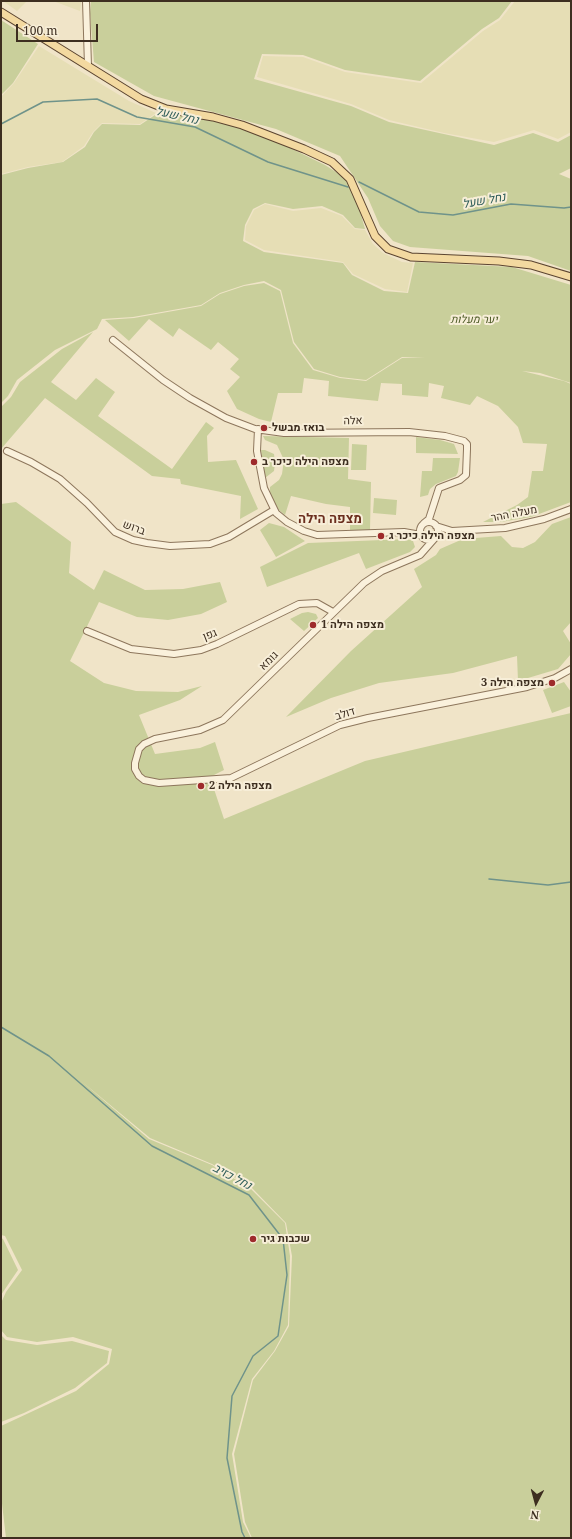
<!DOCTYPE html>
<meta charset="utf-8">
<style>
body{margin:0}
#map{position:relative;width:572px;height:1539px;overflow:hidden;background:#f0e4c8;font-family:"Noto Serif",serif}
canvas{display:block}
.frame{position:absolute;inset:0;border:2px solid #3d2e20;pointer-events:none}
.north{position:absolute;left:516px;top:1483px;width:40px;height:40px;-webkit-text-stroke:3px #f7eed8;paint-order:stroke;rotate:186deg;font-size:11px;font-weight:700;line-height:16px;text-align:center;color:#3d2e20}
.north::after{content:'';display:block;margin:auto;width:14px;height:18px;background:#3d2e20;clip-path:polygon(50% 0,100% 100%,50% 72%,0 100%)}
.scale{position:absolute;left:16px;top:24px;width:82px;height:18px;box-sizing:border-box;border:2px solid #3d2e20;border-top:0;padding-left:5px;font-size:12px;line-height:14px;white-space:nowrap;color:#3d2e20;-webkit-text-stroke:3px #f7eed8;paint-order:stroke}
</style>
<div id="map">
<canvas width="572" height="1539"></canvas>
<div class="frame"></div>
<div class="north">N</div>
<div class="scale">100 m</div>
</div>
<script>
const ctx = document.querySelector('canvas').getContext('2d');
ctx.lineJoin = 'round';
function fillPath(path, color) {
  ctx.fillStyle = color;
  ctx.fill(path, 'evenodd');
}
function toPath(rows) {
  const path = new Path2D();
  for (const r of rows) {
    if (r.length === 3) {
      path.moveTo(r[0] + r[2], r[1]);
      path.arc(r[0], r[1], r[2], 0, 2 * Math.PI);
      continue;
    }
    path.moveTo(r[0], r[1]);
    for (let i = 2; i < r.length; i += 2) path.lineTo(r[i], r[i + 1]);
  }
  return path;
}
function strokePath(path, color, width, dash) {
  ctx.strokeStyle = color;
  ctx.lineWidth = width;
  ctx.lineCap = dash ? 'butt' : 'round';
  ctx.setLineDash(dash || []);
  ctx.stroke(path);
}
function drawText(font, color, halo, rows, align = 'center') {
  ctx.font = font + ' "Noto Serif",Heebo,serif';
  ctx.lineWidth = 4;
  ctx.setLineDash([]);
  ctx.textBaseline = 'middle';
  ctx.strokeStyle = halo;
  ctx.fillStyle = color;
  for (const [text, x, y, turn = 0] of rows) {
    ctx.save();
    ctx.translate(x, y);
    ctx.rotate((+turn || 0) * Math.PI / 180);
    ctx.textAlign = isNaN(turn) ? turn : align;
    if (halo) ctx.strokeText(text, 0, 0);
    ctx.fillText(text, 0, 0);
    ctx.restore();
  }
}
fillPath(toPath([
 [3,1,27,1,17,11],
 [53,1,81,1,80,11],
 [515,1,571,1,571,132,558,139,534,130,494,142,444,133,389,120,351,104,257,77,263,56,303,57,345,72,421,83,483,31,500,20],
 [39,46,129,101,156,113,140,124,102,123,93,132,84,146,62,162,28,167,1,174,1,97,14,83],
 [265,204,293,211,321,208,342,216,355,229,365,230,373,244,383,253,402,262,413,263,407,292,385,289,353,274,343,262,264,250,245,240,246,226,254,210]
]), '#e6deb5');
fillPath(toPath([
 [91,1,512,1,499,18,482,29,420,81,345,70,303,55,262,54,254,79,351,106,389,122,494,145,533,133,558,142,571,135,571,168,559,174,571,179,571,271,528,256,410,247,393,241,380,226,368,198,340,156,276,129,154,96,94,62,90,13],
 [1,20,38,44,13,83,1,95],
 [158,113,189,115,240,128,288,147,325,165,344,177,357,201,365,229,355,228,343,215,322,206,293,209,265,203,253,209,245,225,243,241,264,252,343,263,352,275,384,291,408,293,415,262,512,267,571,285,571,383,540,373,522,371,564,381,571,384,571,502,531,517,501,522,483,522,517,505,528,497,532,471,543,471,547,444,523,443,518,427,498,406,477,396,470,405,441,398,444,386,429,383,428,397,402,395,402,384,381,383,378,401,328,396,329,381,304,378,302,393,278,393,271,422,259,419,237,409,227,391,240,377,230,369,239,359,218,342,211,350,179,328,173,337,149,319,129,341,105,320,134,318,201,306,220,294,244,286,264,283,280,291,293,343,313,370,340,378,366,381,402,358,425,358,402,357,366,380,340,377,314,369,294,342,281,290,264,281,244,285,220,293,201,305,133,317,102,319,97,329,55,350,17,380,8,396,1,403,1,175,28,168,63,162,85,147,94,132,102,124,140,125],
 [93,332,51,382,76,400,96,378,115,392,98,416,172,469,206,422,214,428,207,436,208,462,236,460,258,509,240,519,241,496,181,484,180,479,152,476,45,398,1,449,1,407,11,397,20,382,62,349],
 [263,436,349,438,348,479,371,482,370,530,350,530,350,507,326,504,291,496,285,515,279,510,270,495,270,487,279,480,282,474,284,460,277,445,265,440],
 [416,437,440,440,454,444,458,454,416,453],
 [352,444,367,445,366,470,351,470],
 [265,450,274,454,275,463,274,471,265,478,261,450],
 [433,458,460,458,458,472,456,476,436,484,430,489,428,495,420,497,422,471,432,471],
 [374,498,397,500,396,515,373,513],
 [16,502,71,542,69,573,94,590,104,570,145,590,183,589,220,582,227,602,201,614,168,620,137,617,99,602,70,661,104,683,136,691,178,692,202,686,180,700,139,715,155,754,200,748,215,742,224,770,210,777,224,819,365,761,571,713,571,1538,252,1538,245,1522,234,1454,253,1380,275,1351,289,1326,292,1256,286,1223,252,1188,212,1164,150,1138,80,1080,149,1139,212,1165,251,1189,285,1223,290,1256,288,1325,274,1351,252,1379,232,1454,243,1522,251,1538,6,1538,1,1495,1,1426,76,1391,109,1364,112,1349,73,1337,37,1342,7,1337,1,1330,1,1303,6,1292,22,1270,5,1236,1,1235,1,504],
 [571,517,571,622,563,631,571,644,571,654,558,669,518,681,517,656,453,673,379,683,331,698,286,717,351,651,422,587,414,569,436,555,440,549,463,539,501,536,512,547,523,548,535,542,552,524],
 [269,523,284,527,305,541,276,557,260,530],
 [407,539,413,541,415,547,410,552,366,569,359,553,267,587,260,567,308,543],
 [308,612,316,614,318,618,304,631,290,619,302,613],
 [564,682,571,692,571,706,552,713,543,690],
 [1,1238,3,1239,18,1270,1,1295],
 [1,1335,6,1340,37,1345,72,1341,109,1351,107,1363,75,1388,24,1413,1,1422]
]), '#c9cf9b');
strokePath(toPath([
 [1,124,43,102,97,99,137,117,195,127,268,162,348,187],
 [359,182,419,212,453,215,511,204,564,208,571,207],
 [489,879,548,885,571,882],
 [1,1027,49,1056,152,1146,249,1195,283,1239,287,1275,278,1336,253,1356,232,1396,227,1458,242,1532,245,1538]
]), '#6f938a', 1.5);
const minor = toPath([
 [86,1,88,66],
 [113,340,163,380,190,398,226,418,255,429,284,433,409,432,445,436,464,441,467,444,467,449,466,475,460,480,439,488,429,519,424,523],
 [258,429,257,451,264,488,276,513,287,522,304,531,317,535,404,532,421,535],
 [7,451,31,462,60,479,87,503,115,532,133,540,147,543,170,546,210,544,229,537,274,510],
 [429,531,9],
 [436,526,452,531,505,528,544,519,571,509],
 [435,538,420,555,382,571,364,583,223,720,200,730,155,739,144,744,139,749,135,763,135,769,139,776,144,780,159,783,231,778,340,725,368,718,527,687,555,678,571,669],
 [87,631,131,649,174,654,201,650,217,644,299,604,317,603,333,612]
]);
const major = toPath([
 [1,12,141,99,166,109,213,117,242,125,304,149,332,162,350,179,375,236,388,249,411,257,499,261,531,265,571,277]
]);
strokePath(minor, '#8d765c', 8);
strokePath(major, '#5b4430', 9);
strokePath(minor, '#faf1dc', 6);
strokePath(major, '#f3d9a0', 7);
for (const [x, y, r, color] of [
 [264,428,4,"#9e2a2b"],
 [254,462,4,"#9e2a2b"],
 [381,536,4,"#9e2a2b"],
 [313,625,4,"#9e2a2b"],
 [552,683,4,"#9e2a2b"],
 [201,786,4,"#9e2a2b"],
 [253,1239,4,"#9e2a2b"]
]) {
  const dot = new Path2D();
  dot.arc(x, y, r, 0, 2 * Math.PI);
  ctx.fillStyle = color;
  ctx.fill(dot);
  strokePath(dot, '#f7eed8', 1.5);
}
drawText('italic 11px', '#4d5a26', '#f7eed8', [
 ["יער מעלות",474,320]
]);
drawText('11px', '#3d2e20', '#f7eed8', [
 ["אלה",353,421,-1],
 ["מעלה ההר",514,514,-11],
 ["ברוש",134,528,20],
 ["גפן",210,635,-21],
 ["גומא",269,661,-45],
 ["דולב",345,714,-17]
]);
drawText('bold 11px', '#3d2e20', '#f7eed8', [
 ["בואז מבשל",272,428],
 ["מצפה הילה כיכר ב",262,462],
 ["מצפה הילה כיכר ג",389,536],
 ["מצפה הילה 1",321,625],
 ["מצפה הילה 3",544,683,"right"],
 ["מצפה הילה 2",209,786],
 ["שכבות גיר",261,1239]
], 'left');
drawText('italic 12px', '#2f5d5a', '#f7eed8', [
 ["נחל שעל",177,116,13],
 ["נחל שעל",484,201,-10],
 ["נחל כזיב",232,1177,28]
]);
drawText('bold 13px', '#6b2e1e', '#f7eed8', [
 ["מצפה הילה",330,519]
]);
</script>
